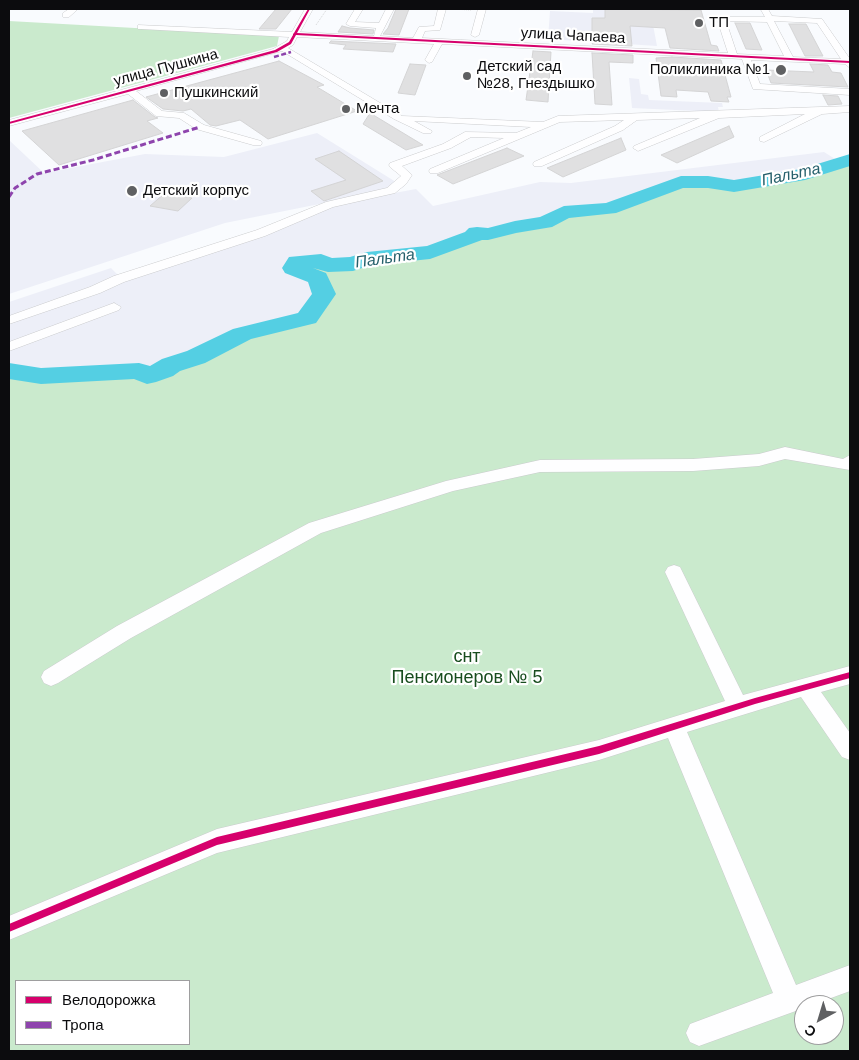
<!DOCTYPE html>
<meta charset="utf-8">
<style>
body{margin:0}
#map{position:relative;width:859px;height:1060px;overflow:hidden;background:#f9fbfe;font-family:Helvetica,sans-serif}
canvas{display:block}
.frame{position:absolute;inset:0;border:10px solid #0c0c0e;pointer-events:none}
.legend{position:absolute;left:15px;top:980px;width:175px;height:65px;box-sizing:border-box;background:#fff;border:1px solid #9e9e9f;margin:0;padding:6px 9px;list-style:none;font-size:15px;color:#0c0c0e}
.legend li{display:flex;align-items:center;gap:10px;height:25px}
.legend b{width:25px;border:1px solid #9e9e9f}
.north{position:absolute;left:794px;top:995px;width:50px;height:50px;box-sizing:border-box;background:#fff;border:1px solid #9e9e9f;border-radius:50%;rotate:219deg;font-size:14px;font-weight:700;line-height:20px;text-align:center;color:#0c0c0e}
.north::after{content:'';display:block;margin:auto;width:18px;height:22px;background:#5f6062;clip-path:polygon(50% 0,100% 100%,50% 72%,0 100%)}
</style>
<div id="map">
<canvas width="859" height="1060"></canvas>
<div class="frame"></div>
<ul class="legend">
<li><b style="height:6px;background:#d6006c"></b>Велодорожка</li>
<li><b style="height:6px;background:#8e44ad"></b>Тропа</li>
</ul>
<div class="north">С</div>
</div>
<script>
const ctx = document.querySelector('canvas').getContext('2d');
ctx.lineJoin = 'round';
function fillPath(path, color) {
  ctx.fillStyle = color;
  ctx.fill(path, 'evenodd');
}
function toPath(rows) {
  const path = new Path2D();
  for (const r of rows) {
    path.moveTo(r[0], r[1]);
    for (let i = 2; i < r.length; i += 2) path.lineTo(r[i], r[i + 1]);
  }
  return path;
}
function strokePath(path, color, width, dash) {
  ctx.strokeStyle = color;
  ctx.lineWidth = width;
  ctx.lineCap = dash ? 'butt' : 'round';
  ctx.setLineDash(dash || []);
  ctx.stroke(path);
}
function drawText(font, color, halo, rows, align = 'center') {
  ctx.font = font + ' Helvetica,sans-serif';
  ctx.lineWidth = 4.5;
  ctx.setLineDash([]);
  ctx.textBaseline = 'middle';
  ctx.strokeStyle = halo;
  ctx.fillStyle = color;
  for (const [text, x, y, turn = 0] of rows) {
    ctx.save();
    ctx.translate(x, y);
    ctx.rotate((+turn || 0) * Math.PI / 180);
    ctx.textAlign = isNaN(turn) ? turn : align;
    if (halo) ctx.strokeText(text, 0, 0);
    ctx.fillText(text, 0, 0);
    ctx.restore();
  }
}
fillPath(toPath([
 [593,9,650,9,657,46,548,39,550,11,593,13],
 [629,78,639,79,641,94,648,95,649,100,722,103,723,107,718,107,719,112,632,108],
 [317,133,404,187,225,223,9,294,9,140,44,173,145,154,224,157],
 [824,152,840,162,805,174,734,186,708,182,681,182,609,209,564,212,545,223,515,227,488,234,477,233,473,237,430,252,395,255,367,259,353,264,328,265,321,261,298,262,293,268,318,278,324,294,307,318,242,334,196,357,171,365,164,370,147,376,54,375,41,376,17,373,9,361,9,302,111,268,121,278,282,224,308,209,416,189,433,206,540,182,571,183]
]), '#edeff8');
fillPath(toPath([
 [9,21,279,36,277,46,9,118],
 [850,160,850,1051,9,1051,9,371,41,376,139,371,147,376,164,370,171,365,196,357,242,334,307,318,324,294,318,278,293,268,297,262,321,261,328,265,353,264,367,259,395,255,430,252,473,237,477,233,488,234,515,227,545,223,564,212,609,209,681,182,708,182,734,186,805,174,840,162],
 [16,981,189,981,189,1044,16,1044],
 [804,1005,834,1005,834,1035,804,1035]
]), '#caeacd');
fillPath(toPath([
 [850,154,850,166,805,180,734,192,708,188,683,188,616,213,569,218,552,227,516,233,488,240,482,240,430,259,371,265,353,271,328,272,313,268,326,273,336,294,316,323,251,339,205,363,180,371,173,376,156,382,147,384,134,379,41,384,9,379,9,363,41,368,139,363,150,366,162,359,187,351,233,329,298,313,312,294,308,282,285,273,282,268,289,257,321,254,332,258,350,257,367,252,427,246,465,232,469,228,477,227,488,228,515,221,540,217,564,206,606,203,681,176,708,176,734,180,801,169,850,154]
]), '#54cfe3');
const building = toPath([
 [276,9,292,9,276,29,259,29,276,9],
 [396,9,409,9,399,35,383,34,388,28,396,9],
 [605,9,701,10,711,45,717,46,719,51,670,48,665,28,630,26,632,46,592,44,592,18,605,18,605,9],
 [735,23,750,23,762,50,746,49,735,23],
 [789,24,806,24,823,56,805,56,789,24],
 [342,26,350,28,374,30,373,34,338,32,342,26],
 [331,41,396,44,393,52,343,49,346,45,329,43,331,41],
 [533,51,551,52,548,102,526,100,533,51],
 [592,53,633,55,633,63,609,62,612,105,595,104,592,53],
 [672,57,721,60,731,97,727,97,729,102,711,101,708,92,676,90,677,97,661,96,656,58,672,57],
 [279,61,324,85,317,87,357,111,268,139,240,120,216,126,210,125,191,109,183,111,163,109,146,97,279,61],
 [410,64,426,65,415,95,398,93,410,64],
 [810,64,828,65,832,72,841,73,848,87,771,83,766,70,814,72,810,64],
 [823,95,838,96,842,104,828,105,823,95],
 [133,100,155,117,158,118,147,121,163,133,59,165,22,131,133,100],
 [370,113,423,145,406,150,363,124,370,113],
 [729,126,734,137,677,163,661,155,729,126],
 [621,138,626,150,563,177,547,168,621,138],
 [507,148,524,156,453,184,437,175,507,148],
 [339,151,383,181,324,201,311,191,346,180,315,159,339,151],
 [165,193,192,198,178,211,150,206,165,193]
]);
fillPath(building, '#e0e0e1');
strokePath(building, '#d4d4d5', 1);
const minor = toPath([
 [69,9,78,9,69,17,63,17,63,13,69,9],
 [305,9,313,9,300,32,374,36,376,28,350,26,346,24,355,9,363,9,355,22,379,23,386,9,394,9,380,36,413,38,419,27,434,26,438,9,446,9,440,30,425,31,422,38,728,53,717,19,718,17,765,17,761,10,768,9,772,16,822,19,850,59,850,68,845,64,751,60,760,84,850,89,850,95,753,89,742,59,442,44,432,62,429,63,425,60,434,44,297,37,293,45,288,48,402,116,543,122,558,116,850,106,850,112,822,114,764,142,760,141,760,137,805,114,719,118,638,151,633,148,634,146,700,118,637,120,623,130,542,166,534,166,533,164,534,162,615,126,624,120,560,122,438,173,430,173,429,171,430,169,504,138,471,137,451,148,402,166,412,175,406,184,395,193,333,207,265,236,124,282,100,293,9,324,9,316,90,287,114,276,257,230,326,202,387,188,401,176,390,167,389,165,390,163,443,144,465,132,516,133,531,127,414,121,432,131,431,133,423,133,394,119,282,51,136,91,162,111,184,113,204,125,261,141,262,143,261,145,253,145,196,129,179,118,156,116,128,94,9,126,9,120,273,49,287,41,289,37,141,29,138,29,138,25,292,32,305,9],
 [726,21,767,22,784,56,737,54,726,21],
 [774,21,817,23,841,59,793,57,774,21],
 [478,9,486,9,479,35,475,37,471,35,478,9],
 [114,303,121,307,119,310,9,351,9,342,114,303],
 [785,447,843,459,850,455,850,470,785,459,759,466,693,471,540,472,453,491,321,533,131,638,58,683,51,686,44,683,41,677,44,671,117,626,309,523,446,481,540,460,693,459,759,454,785,447],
 [674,565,680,567,743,695,850,666,850,684,821,692,850,733,850,760,842,757,801,697,687,732,796,985,850,965,850,991,812,1005,804,1005,804,1008,699,1046,690,1042,686,1033,690,1024,773,993,668,738,599,760,217,853,9,940,9,916,217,829,599,740,725,701,665,572,668,567,674,565]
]);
strokePath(minor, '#cbccce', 1);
strokePath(toPath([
 [452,9,471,10],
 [316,25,327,9]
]), '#d4d5d5', 1, [1, 1]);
fillPath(minor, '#fefeff');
strokePath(toPath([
 [274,57,291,52]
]), '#8e44ad', 2.5, [5, 2.5]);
strokePath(toPath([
 [9,197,15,188,37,174,93,160,200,127]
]), '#8e44ad', 3, [6, 3]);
fillPath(toPath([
 [308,9,310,9,297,33,850,61,850,63,296,35,291,44,277,52,9,124,9,122,275,50,289,42,293,35,293,34,294,33,308,9],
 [850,672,850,678,755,704,599,754,217,845,9,932,9,924,217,837,599,746,755,698,850,672]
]), '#d6006c');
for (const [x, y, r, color] of [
 [699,23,5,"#5f6062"],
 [781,70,6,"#5f6062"],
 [467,76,5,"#5f6062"],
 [164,93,5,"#5f6062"],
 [346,109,5,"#5f6062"],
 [132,191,6,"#5f6062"]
]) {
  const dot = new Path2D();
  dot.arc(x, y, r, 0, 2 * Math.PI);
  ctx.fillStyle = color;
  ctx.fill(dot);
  strokePath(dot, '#fff', 2);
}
drawText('15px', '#0c0c0e', '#fff', [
 ["ТП",709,23],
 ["Детский сад",477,67],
 ["№28, Гнездышко",477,84],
 ["Поликлиника №1",770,70,"right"],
 ["Пушкинский",174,93],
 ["Мечта",356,109],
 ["Детский корпус",143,191]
], 'left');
drawText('15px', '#0c0c0e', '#fff', [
 ["улица Чапаева",573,36,3],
 ["улица Пушкина",166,68,-15]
]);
drawText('italic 16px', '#26606c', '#fff', [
 ["Пальта",791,175,-12],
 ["Пальта",385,259,-8]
]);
drawText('18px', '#184d1e', '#fff', [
 ["снт",467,657],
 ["Пенсионеров № 5",467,678]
]);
</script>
